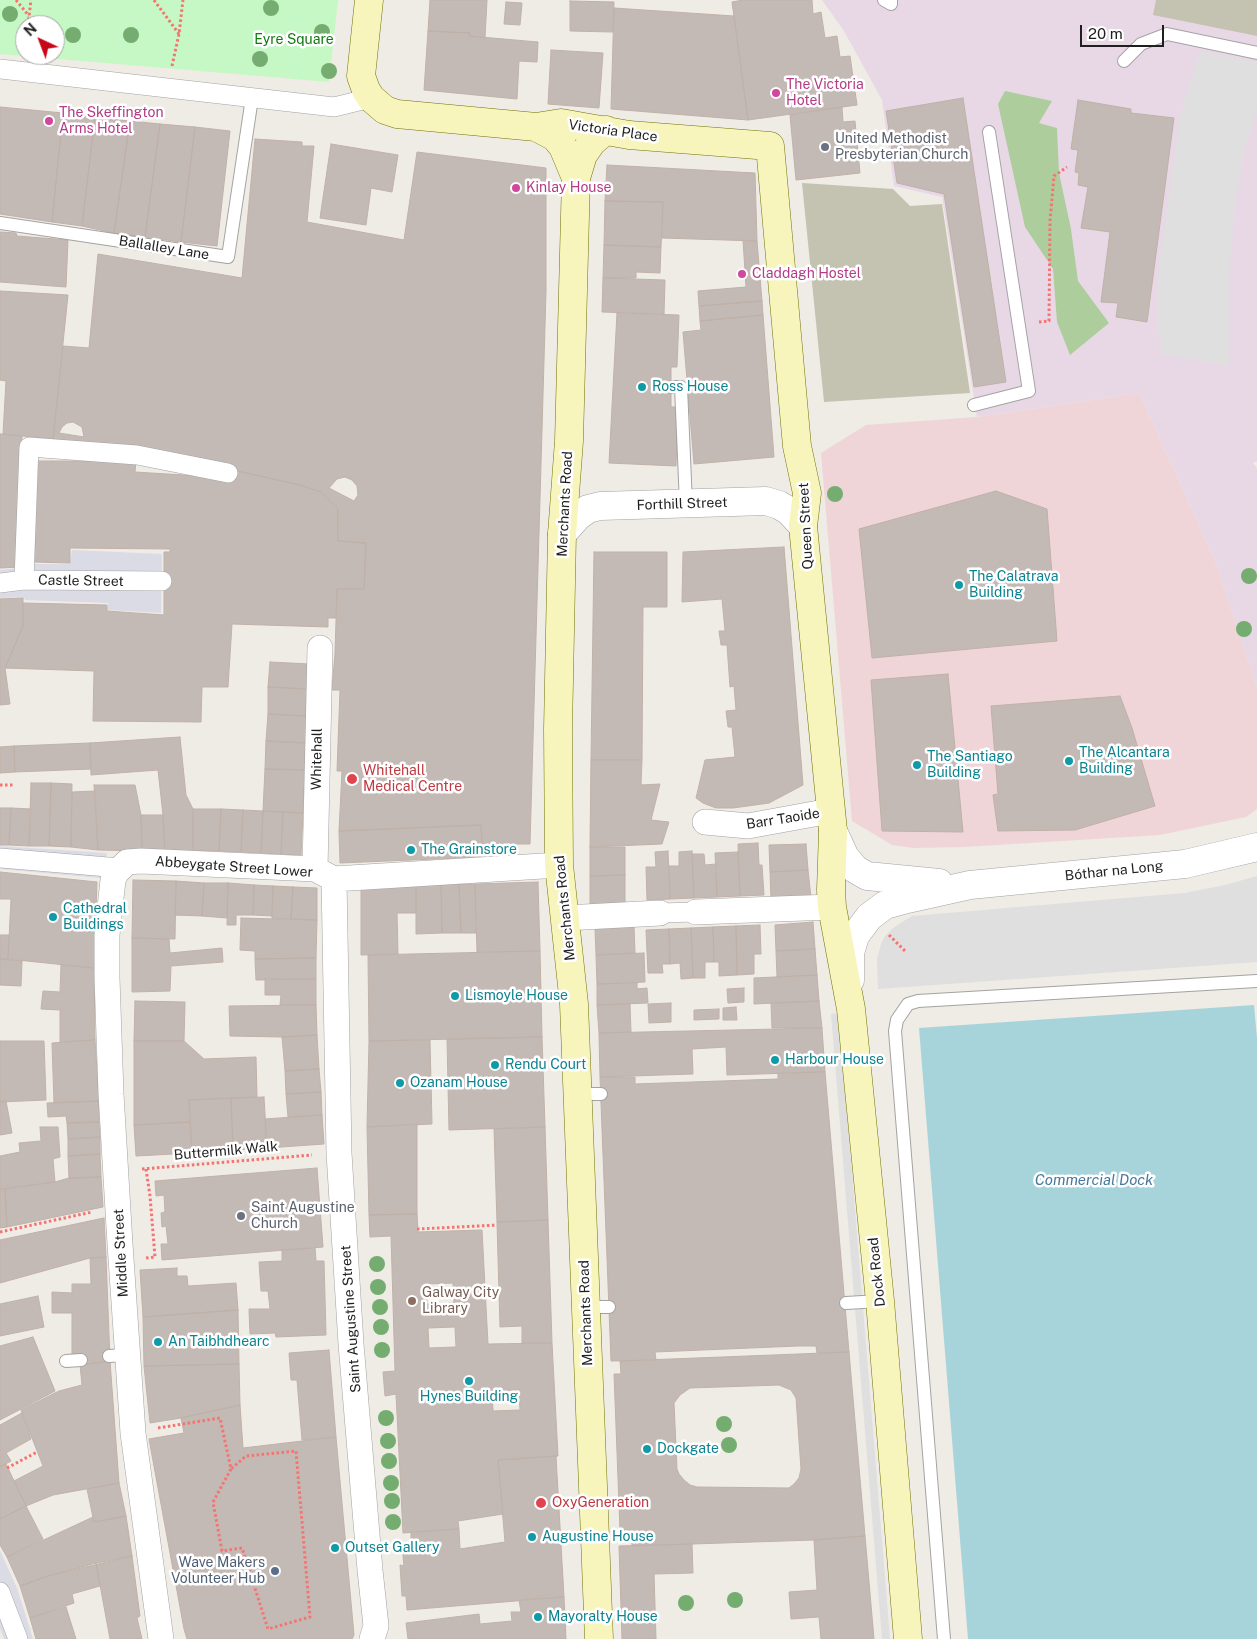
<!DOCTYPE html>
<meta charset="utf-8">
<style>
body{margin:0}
#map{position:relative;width:1257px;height:1639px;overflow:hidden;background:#efebe5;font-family:"Public Sans",sans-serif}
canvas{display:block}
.north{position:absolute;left:15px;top:15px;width:50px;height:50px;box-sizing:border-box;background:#fff;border:1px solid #a5a5a5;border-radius:50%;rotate:317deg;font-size:14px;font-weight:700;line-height:20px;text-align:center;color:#1f1f1f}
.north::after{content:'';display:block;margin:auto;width:18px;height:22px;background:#c70718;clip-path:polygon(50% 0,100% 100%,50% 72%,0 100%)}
.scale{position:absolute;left:1080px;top:25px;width:84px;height:22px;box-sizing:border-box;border:2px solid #1f1f1f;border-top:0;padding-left:6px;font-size:15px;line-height:18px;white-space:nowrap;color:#1f1f1f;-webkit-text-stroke:4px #fff;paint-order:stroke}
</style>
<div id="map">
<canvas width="1257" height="1639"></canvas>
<div class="north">N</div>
<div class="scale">20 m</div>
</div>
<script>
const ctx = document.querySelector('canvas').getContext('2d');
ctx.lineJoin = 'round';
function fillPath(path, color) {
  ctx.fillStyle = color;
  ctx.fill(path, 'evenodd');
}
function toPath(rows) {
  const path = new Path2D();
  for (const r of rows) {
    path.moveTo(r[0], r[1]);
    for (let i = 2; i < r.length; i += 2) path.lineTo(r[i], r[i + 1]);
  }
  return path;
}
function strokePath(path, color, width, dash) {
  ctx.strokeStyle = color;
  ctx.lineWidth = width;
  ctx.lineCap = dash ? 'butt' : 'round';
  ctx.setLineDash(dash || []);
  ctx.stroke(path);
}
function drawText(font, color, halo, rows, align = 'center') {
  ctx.font = font + ' "Public Sans",sans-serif';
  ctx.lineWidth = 5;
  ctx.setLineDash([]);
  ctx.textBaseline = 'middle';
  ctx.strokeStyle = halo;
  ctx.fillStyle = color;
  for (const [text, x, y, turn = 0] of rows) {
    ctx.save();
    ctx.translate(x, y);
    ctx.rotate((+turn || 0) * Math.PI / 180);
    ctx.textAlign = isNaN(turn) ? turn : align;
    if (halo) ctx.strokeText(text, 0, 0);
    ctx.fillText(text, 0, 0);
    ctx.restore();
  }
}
fillPath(toPath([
 [1139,393,1214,558,1257,688,1257,809,1246,817,1160,835,964,847,913,848,892,845,852,821,821,453,866,425,977,417]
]), '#efd5d7');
fillPath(toPath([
 [822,0,1257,0,1257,461,1253,463,1257,468,1257,688,1214,558,1139,393,977,417,942,197,894,186,882,100,844,31]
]), '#e8d8e6');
fillPath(toPath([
 [1156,0,1257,0,1257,36,1153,15],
 [802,183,893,189,910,206,942,204,970,393,824,402]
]), '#c4c2b1');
fillPath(toPath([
 [1005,91,1052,101,1039,123,1057,128,1059,173,1071,229,1078,281,1109,323,1070,355,1057,322,1053,269,1025,227,998,104]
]), '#aecd9c');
fillPath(toPath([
 [0,0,338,0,329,82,0,54],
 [25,25,55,25,55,55,25,55]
]), '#c5f8c4');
fillPath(toPath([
 [1200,52,1257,62,1257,108,1244,151,1234,210,1229,282,1229,366,1162,354,1158,325,1158,276,1180,115],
 [1257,876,1257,962,878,989,877,959,881,944,885,936,893,928,912,916,1185,893,1225,885],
 [839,1013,890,1639,882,1639,831,1014]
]), '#dfdfdf');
fillPath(toPath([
 [72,550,162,554,161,613,108,610,108,603,25,600,24,597,0,598,0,570,19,568,26,564,70,564],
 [0,846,107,853,101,878,0,869],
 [0,1551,17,1588,33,1639,4,1639,0,1628]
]), '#dadbe5');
fillPath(toPath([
 [1254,1005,1257,1038,1257,1639,968,1639,919,1028]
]), '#a7d4db');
const building = toPath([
 [430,0,487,0,485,38,469,36,470,33,428,31,430,0],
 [743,0,812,0,813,14,821,12,825,38,837,36,840,57,850,56,857,105,748,120,732,2,743,0],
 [570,1,614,2,613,32,570,31,570,1],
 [506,2,522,3,520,25,504,24,506,2],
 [614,8,734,16,748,120,611,109,614,8],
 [428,31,470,33,469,36,538,42,537,62,519,61,517,99,424,90,428,31],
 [551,50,603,53,599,108,548,104,551,50],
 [963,98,1006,382,974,387,944,194,897,183,886,111,963,98],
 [1078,100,1131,109,1131,113,1174,118,1147,322,1116,317,1118,303,1101,302,1110,232,1081,228,1088,187,1078,185,1079,173,1075,172,1078,150,1071,149,1078,100],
 [0,107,63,113,52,222,0,214,0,107],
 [842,107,843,122,855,121,860,173,796,180,790,115,842,107],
 [63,113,95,117,82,226,52,222,63,113],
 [95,117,130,121,114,233,82,226,95,117],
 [130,121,160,124,145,237,114,233,130,121],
 [160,124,195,127,181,242,145,237,160,124],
 [195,127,230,131,217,246,181,242,195,127],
 [255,139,302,142,302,146,314,146,307,222,404,240,417,152,546,168,546,291,530,844,482,844,481,825,339,831,342,771,337,771,340,690,332,690,335,653,337,589,364,589,366,543,338,541,338,509,321,492,300,485,233,470,53,439,63,346,89,348,98,254,242,278,255,139],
 [331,144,398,155,392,192,371,188,366,225,320,218,331,144],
 [607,165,755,173,757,241,662,238,663,202,605,201,607,165],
 [605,201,663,202,661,247,604,245,605,201],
 [0,232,16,233,17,236,68,240,66,287,0,282,0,232],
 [743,240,757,241,762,301,699,306,698,291,746,287,743,240],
 [604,245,661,247,660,273,636,272,636,278,603,278,604,245],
 [603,278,665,280,664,314,602,312,603,278],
 [0,291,68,295,53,439,3,434,6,381,0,380,0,291],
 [762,301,763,315,700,321,699,306,762,301],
 [617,313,679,315,677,367,671,367,671,407,678,407,676,466,609,463,617,313],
 [763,315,774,457,694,464,683,332,701,330,700,321,763,315],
 [73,422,82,427,84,437,59,433,62,427,67,423,73,422],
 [0,434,22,436,19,567,0,568,0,434],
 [37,461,136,461,135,472,232,478,233,470,300,485,321,492,338,509,338,541,366,543,364,589,337,589,336,618,328,618,328,627,232,624,228,687,202,687,201,722,93,721,94,671,5,668,23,626,23,603,107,605,107,611,164,615,164,552,170,552,170,549,70,548,70,563,33,562,37,461],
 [345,477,352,480,357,486,358,495,354,501,329,488,337,479,345,477],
 [996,491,1047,509,1057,641,872,658,859,529,996,491],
 [784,547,803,785,769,803,733,808,716,808,703,803,696,798,705,760,735,757,732,727,728,727,726,711,736,710,734,686,730,687,727,645,721,645,719,631,725,631,722,599,682,602,683,552,784,547],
 [594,552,667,552,667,607,643,607,642,760,591,760,594,552],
 [23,598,23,626,5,668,10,704,0,705,0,599,23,598],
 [270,662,309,664,308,689,268,687,270,662],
 [948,674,963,832,882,831,871,680,948,674],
 [268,687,308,689,306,716,268,714,268,687],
 [1120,696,1132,728,1155,806,1075,830,998,831,993,795,998,794,991,706,1120,696],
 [268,714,306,716,306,743,266,741,268,714],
 [180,737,186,795,193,809,193,851,165,852,163,815,158,770,91,775,90,743,180,737],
 [266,741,306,743,304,770,265,769,266,741],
 [90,743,91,769,15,772,14,746,90,743],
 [14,746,15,772,0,773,0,747,14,746],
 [591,760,642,760,641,785,660,784,651,820,669,822,662,844,590,847,591,760],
 [265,769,304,770,303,813,263,811,265,769],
 [31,783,51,783,49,846,29,846,31,783],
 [51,783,72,784,71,847,49,846,51,783],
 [94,785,135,785,141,815,142,851,98,850,94,785],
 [95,791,98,850,71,847,72,792,95,791],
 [0,808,11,808,9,845,0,845,0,808],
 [11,808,31,809,29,846,9,845,11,808],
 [193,809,221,809,219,851,193,851,193,809],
 [221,809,243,810,241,852,219,851,221,809],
 [243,810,263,811,261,853,241,852,243,810],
 [263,811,283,812,281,854,261,853,263,811],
 [283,812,303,813,301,855,281,854,283,812],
 [141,815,163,815,165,852,142,851,141,815],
 [481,825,483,857,340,863,339,831,481,825],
 [758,843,759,865,762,865,764,895,740,896,738,844,758,843],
 [806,844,808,870,770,872,769,845,806,844],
 [590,847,625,847,625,875,590,876,590,847],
 [668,851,670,899,647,900,646,867,656,867,655,852,668,851],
 [692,851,694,898,670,899,669,866,679,866,679,852,692,851],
 [738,852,740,896,717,897,715,853,738,852],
 [692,854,704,854,705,865,716,864,717,897,694,898,692,854],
 [808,870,811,898,771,899,770,872,808,870],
 [0,872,97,882,94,968,8,959,11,899,0,899,0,872],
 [625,875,625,904,590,905,590,876,625,875],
 [133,880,176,881,175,939,132,938,133,880],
 [176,881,204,883,202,916,175,915,176,881],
 [538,882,540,951,477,952,475,884,538,882],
 [204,883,228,883,227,918,202,916,204,883],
 [228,883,254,885,253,915,236,915,236,925,227,925,228,883],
 [441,884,459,884,461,933,442,933,441,884],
 [441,884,442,933,416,934,416,885,441,884],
 [459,884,475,884,476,933,461,933,459,884],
 [254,885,273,886,272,916,253,915,254,885],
 [416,885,416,913,397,913,398,954,361,955,361,886,416,885],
 [273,886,293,887,291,919,272,918,273,886],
 [293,887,317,888,317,920,291,919,293,887],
 [241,918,317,920,316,958,255,959,255,951,240,950,241,918],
 [813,922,815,949,776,951,775,925,813,922],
 [760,925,761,954,754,954,754,974,737,975,736,926,760,925],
 [634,926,635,953,596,955,595,928,634,926],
 [736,926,737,975,719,976,719,962,714,962,713,927,736,926],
 [713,927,714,962,705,962,705,978,693,978,691,928,713,927],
 [691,928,693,978,681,979,680,963,670,964,669,929,691,928],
 [669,929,670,964,662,964,663,973,648,973,646,930,669,929],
 [0,935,9,935,8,959,0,959,0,935],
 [132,938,169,939,170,953,222,948,223,962,171,966,170,991,132,992,132,938],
 [815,949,817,975,777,977,776,951,815,949],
 [540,951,542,1037,369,1041,368,955,540,951],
 [644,953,645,982,597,984,596,955,644,953],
 [316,958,316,979,256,980,255,959,316,958],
 [0,959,22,961,21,986,0,985,0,959],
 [61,965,94,968,95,1040,60,1042,60,1010,41,1009,43,991,60,992,61,965],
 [817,975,819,1001,754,1004,754,978,817,975],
 [265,979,316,979,316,1005,280,1005,281,995,265,995,265,979],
 [637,983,637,989,647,988,648,1003,597,1005,597,984,637,983],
 [744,988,744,1002,728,1003,727,989,744,988],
 [135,1001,185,1002,184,1041,134,1041,135,1001],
 [819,1001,822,1028,772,1028,771,1003,819,1001],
 [671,1003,671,1022,649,1023,648,1004,671,1003],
 [630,1004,631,1032,599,1033,597,1005,630,1004],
 [316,1005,317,1035,282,1037,230,1036,229,1006,316,1005],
 [736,1007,737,1020,723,1020,723,1008,736,1007],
 [719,1009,719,1019,694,1020,694,1010,719,1009],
 [822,1028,825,1072,727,1075,726,1047,692,1049,693,1074,600,1077,599,1033,822,1028],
 [317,1035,319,1069,285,1071,282,1037,317,1035],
 [542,1037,545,1127,449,1130,447,1039,542,1037],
 [95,1040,99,1101,54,1103,52,1043,95,1040],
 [430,1040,432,1124,367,1127,369,1041,430,1040],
 [0,1041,44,1041,46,1100,0,1102,0,1041],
 [134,1041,184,1041,204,1059,256,1057,257,1097,189,1100,190,1122,134,1125,134,1041],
 [319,1069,321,1092,286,1094,285,1071,319,1069],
 [825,1072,849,1352,817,1353,816,1346,798,1346,655,1352,656,1360,611,1361,600,1077,635,1077,635,1084,778,1079,778,1073,825,1072],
 [321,1092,322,1115,288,1117,286,1094,321,1092],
 [264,1097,267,1148,233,1150,231,1098,264,1097],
 [231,1098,233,1150,192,1153,189,1100,231,1098],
 [6,1101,12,1133,0,1135,0,1102,6,1101],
 [99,1101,99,1122,67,1123,66,1116,48,1117,47,1103,99,1101],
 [322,1115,324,1144,267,1148,265,1119,322,1115],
 [99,1122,100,1137,68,1139,67,1123,99,1122],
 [190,1122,192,1153,136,1156,134,1125,190,1122],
 [417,1124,417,1214,369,1215,367,1127,417,1124],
 [40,1127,58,1127,60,1157,53,1159,55,1182,0,1189,0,1156,20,1152,19,1143,41,1141,40,1127],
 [545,1127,548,1220,497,1222,494,1129,545,1127],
 [100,1137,100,1154,68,1156,68,1139,100,1137],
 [100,1154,101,1177,69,1178,68,1156,100,1154],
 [317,1168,323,1247,162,1260,161,1244,168,1244,166,1226,162,1227,161,1213,165,1212,164,1195,156,1196,155,1181,317,1168],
 [101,1177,103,1207,7,1227,5,1189,55,1182,69,1178,101,1177],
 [0,1189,5,1189,7,1227,0,1228,0,1189],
 [417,1214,418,1232,482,1230,488,1344,552,1343,558,1456,498,1460,503,1514,458,1521,459,1529,403,1533,396,1394,385,1396,383,1372,395,1371,391,1236,370,1237,369,1215,417,1214],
 [453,1283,454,1303,427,1304,426,1284,453,1283],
 [455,1327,456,1347,429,1348,428,1328,455,1327],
 [519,1390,520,1410,493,1411,492,1391,519,1390],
 [104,1218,106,1257,90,1258,0,1283,0,1240,104,1218],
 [548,1220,552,1343,522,1343,522,1326,500,1327,497,1222,548,1220],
 [315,1248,316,1261,324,1261,326,1335,276,1337,275,1333,250,1334,249,1309,270,1309,268,1291,261,1291,259,1262,282,1261,282,1250,315,1248],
 [106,1257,110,1361,81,1365,81,1356,72,1354,72,1313,52,1313,52,1292,72,1293,72,1284,91,1284,90,1258,106,1257],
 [177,1268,177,1276,187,1276,188,1286,236,1283,238,1310,143,1317,140,1270,177,1268],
 [38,1296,44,1327,0,1336,0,1304,38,1296],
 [238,1310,239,1364,144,1366,143,1317,238,1310],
 [33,1337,55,1391,0,1420,0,1346,33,1337],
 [329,1350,336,1437,302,1440,297,1380,291,1380,289,1353,329,1350],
 [849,1352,865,1536,814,1540,632,1546,632,1530,620,1530,614,1374,621,1374,620,1361,849,1352],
 [779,1385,791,1390,796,1398,801,1469,799,1478,794,1484,789,1488,697,1487,690,1485,684,1480,679,1474,677,1469,674,1403,680,1395,690,1388,779,1385],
 [110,1361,119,1483,53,1495,26,1506,14,1481,43,1466,21,1410,59,1391,82,1385,80,1365,110,1361],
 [239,1364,240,1405,181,1418,150,1423,144,1366,239,1364],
 [240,1405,243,1448,336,1437,354,1635,352,1639,187,1639,184,1629,149,1439,184,1433,181,1418,240,1405],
 [22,1413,31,1439,6,1453,11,1461,0,1467,0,1425,22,1413],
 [556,1456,564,1597,407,1610,406,1596,402,1596,400,1565,404,1566,402,1545,411,1544,411,1532,459,1529,460,1549,505,1542,498,1460,556,1456],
 [6,1464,26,1506,0,1519,0,1467,6,1464],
 [119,1483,126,1516,94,1522,87,1489,119,1483],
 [26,1506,43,1539,7,1557,0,1545,0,1519,26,1506],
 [126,1516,132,1556,48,1576,20,1586,7,1557,93,1517,94,1522,126,1516],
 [865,1536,874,1639,821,1639,819,1617,791,1619,789,1592,817,1590,814,1540,865,1536],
 [692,1544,693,1573,654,1574,656,1639,622,1639,619,1546,692,1544],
 [132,1556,140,1616,137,1618,142,1639,110,1639,96,1563,132,1556],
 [96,1563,100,1586,72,1594,74,1603,30,1618,20,1586,48,1576,96,1563],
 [564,1597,566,1639,408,1639,406,1623,479,1614,480,1624,512,1621,511,1612,521,1612,519,1600,564,1597],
 [66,1607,76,1639,36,1639,30,1618,66,1607]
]);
fillPath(building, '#c4bab5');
strokePath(building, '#c0b1a8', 1);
const service = toPath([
 [884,0,891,4,891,0],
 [1124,61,1141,44,1167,34,1257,53],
 [0,223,228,257,252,98],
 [672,387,681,387,686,504],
 [974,405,1029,391,989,132],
 [579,1094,601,1094],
 [846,1303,880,1301],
 [586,1307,609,1307],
 [109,1356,126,1355],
 [66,1361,81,1360],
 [944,1639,895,1031,897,1020,908,1004,918,1001,1257,981]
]);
const pedestrian = toPath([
 [0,69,334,107,371,98],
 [24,580,29,447,137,455,228,473],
 [0,583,24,580,162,581],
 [0,858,120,868],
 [660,913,696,912],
 [0,1592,18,1639]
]);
const minor = toPath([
 [705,822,748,826,830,811],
 [315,869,320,648],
 [334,879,339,1153,351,1344,370,1570,376,1626,372,1639],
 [696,912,832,907],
 [565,918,660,913],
 [161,1639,133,1433,120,1244,111,1094,107,978,107,935,113,880,116,873,127,862,141,861,315,869,334,879,559,865]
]);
const tertiary = toPath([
 [562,534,578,516,588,509,600,506,766,501,779,505,789,511,803,526],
 [833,831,845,857,855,869,867,876,939,883],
 [850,980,850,953,855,936,869,917,885,905,907,899,970,885,1185,864,1257,847]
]);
const secondary = toPath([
 [369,0,361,76,366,90,371,98,385,110,397,114,536,127,561,123,629,135,770,146,797,446,807,493,803,526,833,831,831,890,832,907,851,1009,880,1301,908,1639],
 [536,127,555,137,563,147,576,178],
 [599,1639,574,1004,559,865,558,729,562,534,569,441,576,178,583,155,592,142,606,130]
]);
strokePath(service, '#a3a3a3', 14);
strokePath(pedestrian, '#a3a3a3', 20);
strokePath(minor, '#a3a3a3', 26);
strokePath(tertiary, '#a3a3a3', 29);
strokePath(secondary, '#717309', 29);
strokePath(toPath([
 [16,0,29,16],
 [154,0,179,34],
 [28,25,31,0],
 [172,66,179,34,183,0],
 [1039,322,1049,321,1050,221,1054,176,1067,167],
 [0,785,13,785],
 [889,935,905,951],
 [142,1169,312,1155],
 [146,1169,150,1196,155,1257,146,1258],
 [417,1229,497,1225],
 [0,1232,92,1212],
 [158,1428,220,1418,231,1469,213,1502,222,1551,242,1548,268,1629,310,1617,296,1451,246,1456,231,1469],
 [7,1468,37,1452]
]), '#f57371', 3, [2.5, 2.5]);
strokePath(service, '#fff', 12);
strokePath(pedestrian, '#fff', 19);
strokePath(minor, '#fff', 25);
strokePath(tertiary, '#fff', 28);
strokePath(secondary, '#f7f5bb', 28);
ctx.fillStyle = '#74ad6f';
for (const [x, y] of [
 [271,8],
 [10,14],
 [322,32],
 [73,35],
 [131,35],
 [260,59],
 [329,71],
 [835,494],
 [1249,576],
 [1244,629],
 [377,1264],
 [378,1287],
 [380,1307],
 [381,1327],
 [382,1350],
 [386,1418],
 [724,1424],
 [388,1441],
 [729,1445],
 [389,1461],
 [391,1483],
 [392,1501],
 [393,1522],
 [735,1600],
 [686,1603]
]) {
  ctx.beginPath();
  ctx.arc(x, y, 8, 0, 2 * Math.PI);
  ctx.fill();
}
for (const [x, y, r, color] of [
 [776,93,5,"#d1479c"],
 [49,121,5,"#d1479c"],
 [825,147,5,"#6b7280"],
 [516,188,5,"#d1479c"],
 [742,274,5,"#d1479c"],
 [642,387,5,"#0f9aa8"],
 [959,585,5,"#0f9aa8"],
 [1069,761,5,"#0f9aa8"],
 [917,765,5,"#0f9aa8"],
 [352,779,6,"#e0444e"],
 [411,850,5,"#0f9aa8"],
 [53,917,5,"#0f9aa8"],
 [455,996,5,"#0f9aa8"],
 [775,1060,5,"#0f9aa8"],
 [495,1065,5,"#0f9aa8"],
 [400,1083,5,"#0f9aa8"],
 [241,1216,5,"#6b7280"],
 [412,1301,5,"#8d6e63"],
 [158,1342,5,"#0f9aa8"],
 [469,1381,5,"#0f9aa8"],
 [647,1449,5,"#0f9aa8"],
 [541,1503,6,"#e0444e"],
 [532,1537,5,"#0f9aa8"],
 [335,1548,5,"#0f9aa8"],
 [275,1571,5,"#5c6f8a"],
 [538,1617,5,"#0f9aa8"]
]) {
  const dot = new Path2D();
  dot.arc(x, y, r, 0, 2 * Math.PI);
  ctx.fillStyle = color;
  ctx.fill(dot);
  strokePath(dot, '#fff', 2);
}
drawText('14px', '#107a0f', '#fff', [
 ["Eyre Square",294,40]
]);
drawText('14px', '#b23c85', '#fff', [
 ["The Victoria",786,85],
 ["Hotel",786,101],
 ["The Skeffington",59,113],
 ["Arms Hotel",59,129],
 ["Kinlay House",526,188],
 ["Claddagh Hostel",752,274]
], 'left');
drawText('14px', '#1f1f1f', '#fff', [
 ["Victoria Place",613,131,8],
 ["Ballalley Lane",164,248,9],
 ["Merchants Road",565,504,-87],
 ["Forthill Street",682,504,-2],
 ["Queen Street",806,526,-93],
 ["Castle Street",81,581,1],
 ["Whitehall",317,759,-89],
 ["Barr Taoide",783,819,-9],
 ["Abbeygate Street Lower",234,867,4],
 ["Bóthar na Long",1114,871,-6],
 ["Merchants Road",565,908,-96],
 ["Buttermilk Walk",226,1151,-5],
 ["Middle Street",121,1253,-93],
 ["Dock Road",877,1272,-96],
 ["Merchants Road",586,1313,-92],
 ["Saint Augustine Street",351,1319,-94]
]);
drawText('14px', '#5b616d', '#fff', [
 ["United Methodist",835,139],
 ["Presbyterian Church",835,155],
 ["Saint Augustine",251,1208],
 ["Church",251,1224]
], 'left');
drawText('14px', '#0d838f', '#fff', [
 ["Ross House",652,387],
 ["The Calatrava",969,577],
 ["Building",969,593],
 ["The Alcantara",1079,753],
 ["Building",1079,769],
 ["The Santiago",927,757],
 ["Building",927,773],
 ["The Grainstore",421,850],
 ["Cathedral",63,909],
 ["Buildings",63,925],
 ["Lismoyle House",465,996],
 ["Harbour House",785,1060],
 ["Rendu Court",505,1065],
 ["Ozanam House",410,1083],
 ["An Taibhdhearc",168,1342],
 ["Hynes Building",469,1397,"center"],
 ["Dockgate",657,1449],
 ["Augustine House",542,1537],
 ["Outset Gallery",345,1548],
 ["Mayoralty House",548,1617]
], 'left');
drawText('14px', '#be3a42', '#fff', [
 ["Whitehall",363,771],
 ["Medical Centre",363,787],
 ["OxyGeneration",552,1503]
], 'left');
drawText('14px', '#785e54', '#fff', [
 ["Galway City",422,1293],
 ["Library",422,1309]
], 'left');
drawText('14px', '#4e5e75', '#fff', [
 ["Wave Makers",265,1563],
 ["Volunteer Hub",265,1579]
], 'right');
drawText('italic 15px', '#48799c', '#fff', [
 ["Commercial Dock",1094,1180]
]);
</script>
